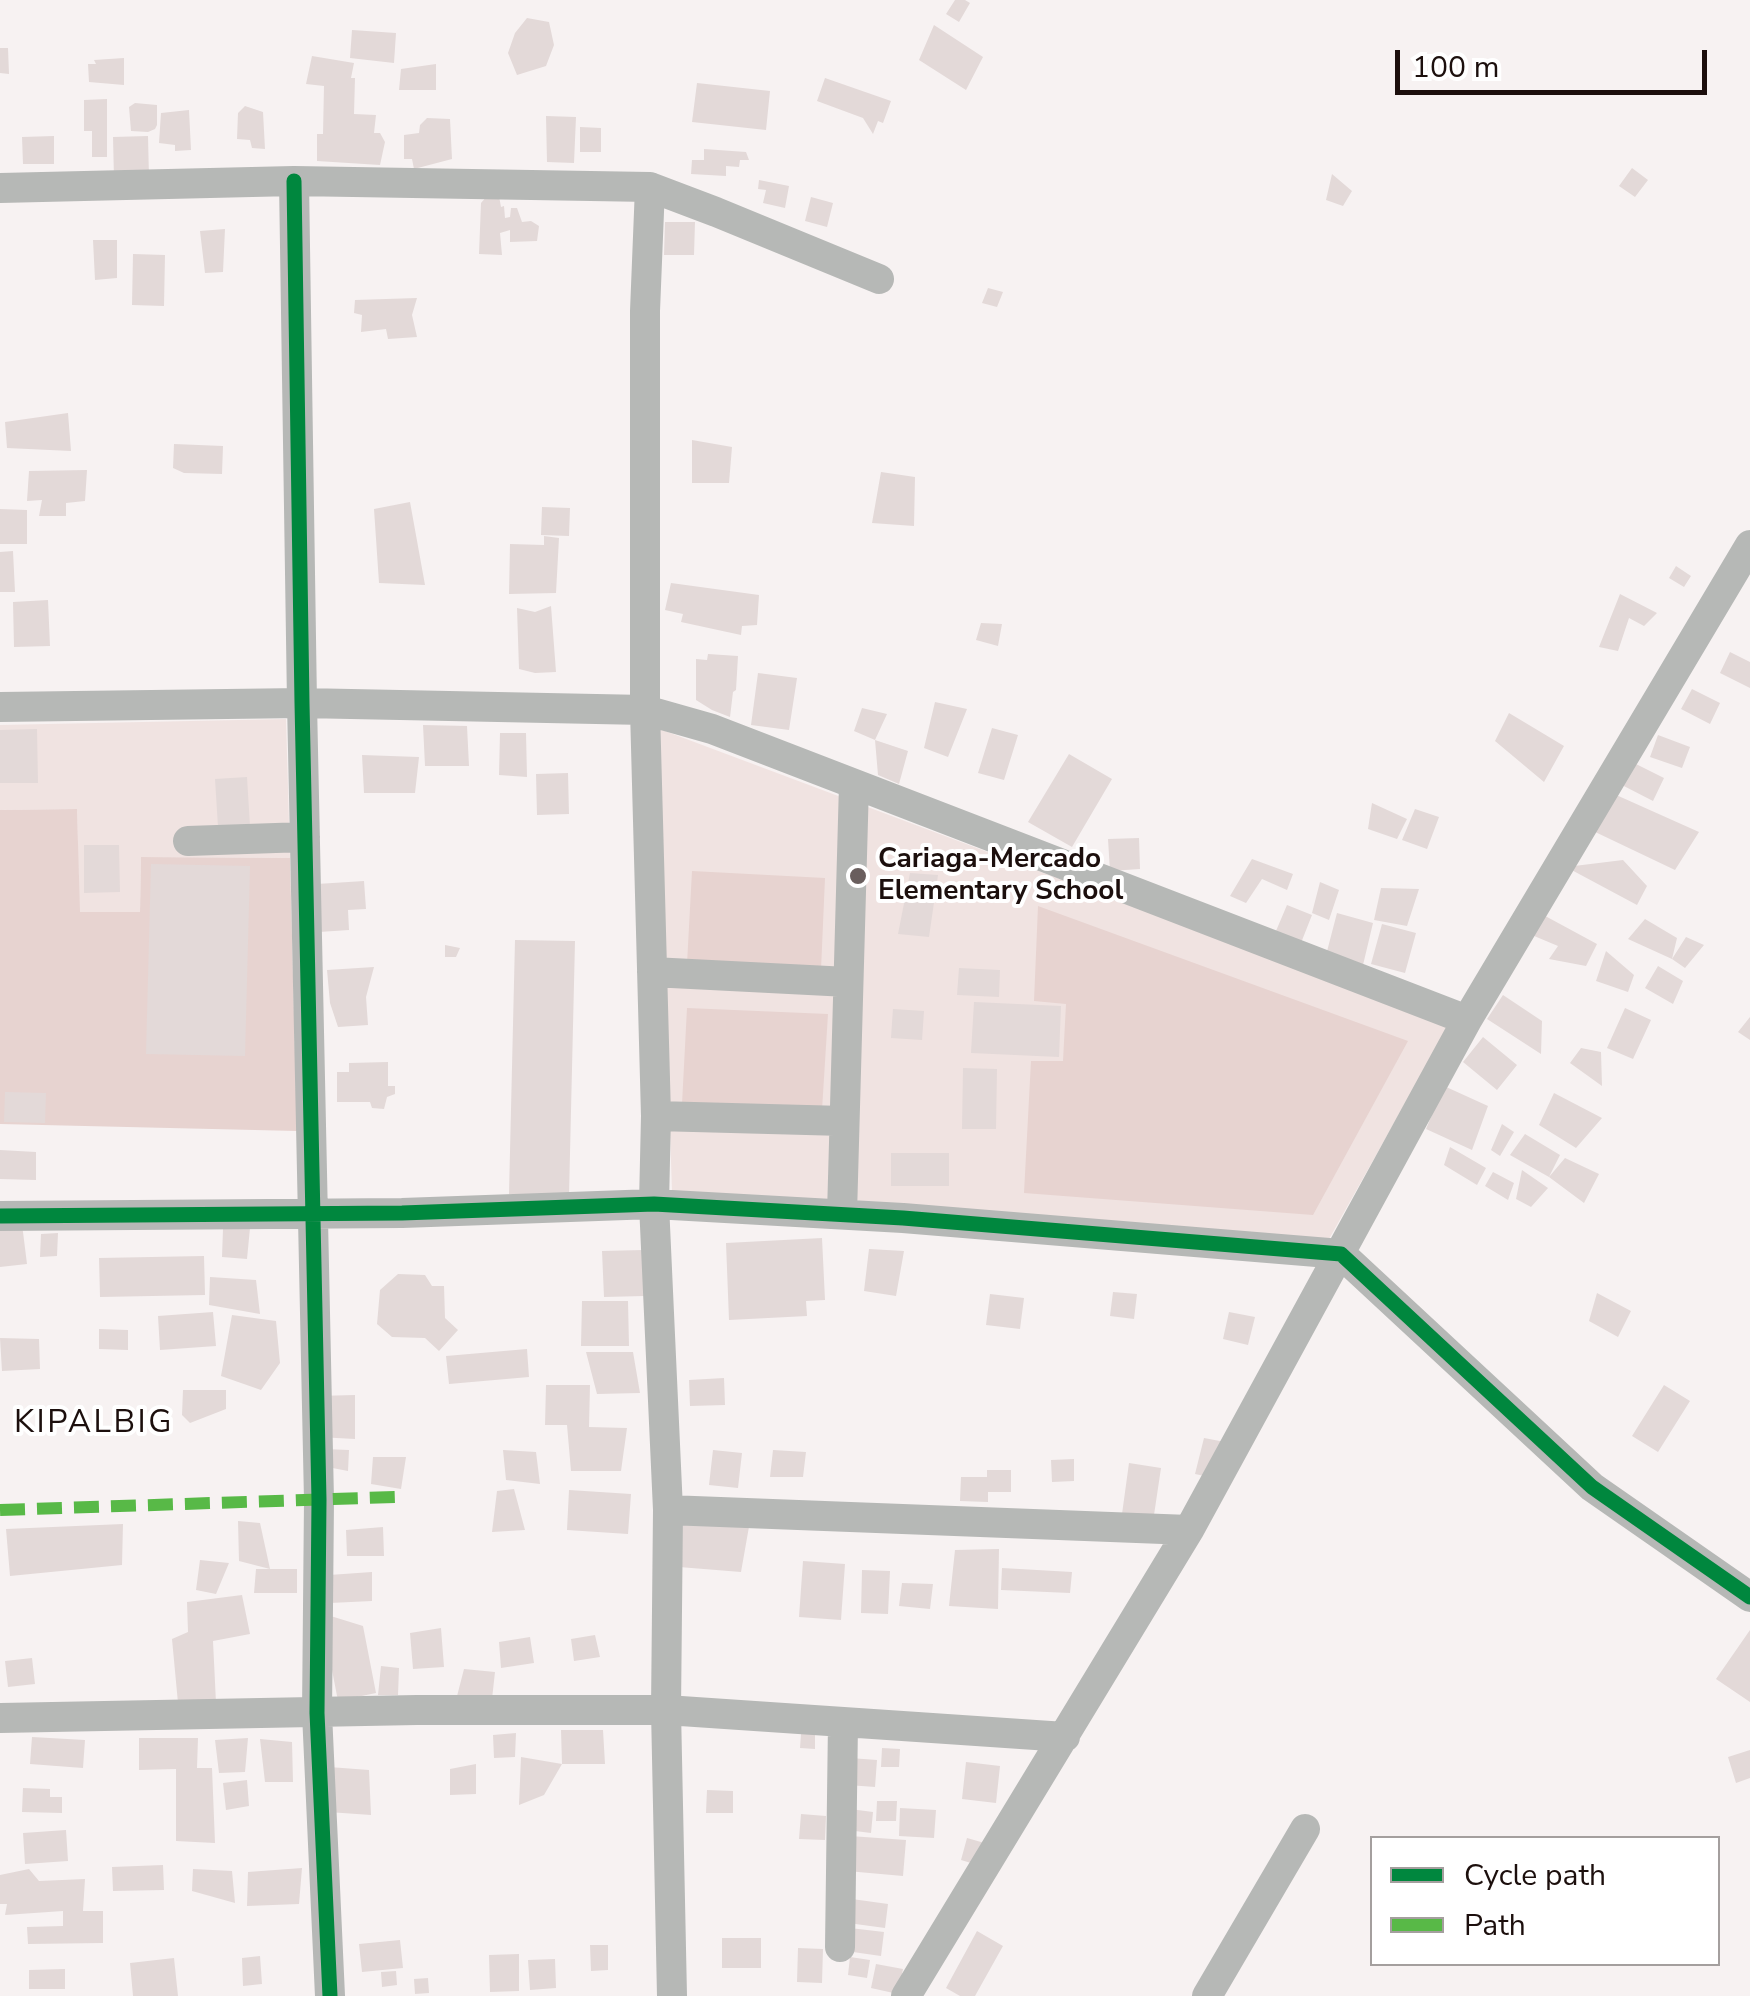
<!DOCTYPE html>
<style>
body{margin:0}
#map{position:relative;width:1750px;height:1996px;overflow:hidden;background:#f7f2f2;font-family:"Nunito Sans",sans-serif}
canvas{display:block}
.legend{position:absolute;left:1370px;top:1836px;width:350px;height:130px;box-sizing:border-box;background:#fff;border:2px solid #a49f9e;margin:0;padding:12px 18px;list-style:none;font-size:30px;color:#1c0f0d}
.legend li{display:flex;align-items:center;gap:20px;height:50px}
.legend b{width:50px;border:2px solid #a49f9e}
.scale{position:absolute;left:1395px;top:50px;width:312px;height:45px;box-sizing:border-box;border:5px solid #1c0f0d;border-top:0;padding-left:12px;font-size:30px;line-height:35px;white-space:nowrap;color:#1c0f0d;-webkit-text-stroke:8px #fff;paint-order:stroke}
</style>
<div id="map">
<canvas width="1750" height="1996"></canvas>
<ul class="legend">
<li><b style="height:12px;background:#00873e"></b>Cycle path</li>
<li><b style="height:12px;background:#58b947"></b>Path</li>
</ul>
<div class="scale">100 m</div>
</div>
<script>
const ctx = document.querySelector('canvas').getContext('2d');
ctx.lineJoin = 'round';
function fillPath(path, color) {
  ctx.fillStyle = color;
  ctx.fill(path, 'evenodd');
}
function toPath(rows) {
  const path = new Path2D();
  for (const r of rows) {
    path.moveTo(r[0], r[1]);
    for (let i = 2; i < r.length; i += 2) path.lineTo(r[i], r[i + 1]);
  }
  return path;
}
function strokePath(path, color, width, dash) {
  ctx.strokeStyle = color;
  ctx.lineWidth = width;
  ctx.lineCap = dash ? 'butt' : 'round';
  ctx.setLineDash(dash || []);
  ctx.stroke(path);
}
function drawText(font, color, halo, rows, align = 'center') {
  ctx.font = font + ' "Nunito Sans",sans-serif';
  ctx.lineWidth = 8;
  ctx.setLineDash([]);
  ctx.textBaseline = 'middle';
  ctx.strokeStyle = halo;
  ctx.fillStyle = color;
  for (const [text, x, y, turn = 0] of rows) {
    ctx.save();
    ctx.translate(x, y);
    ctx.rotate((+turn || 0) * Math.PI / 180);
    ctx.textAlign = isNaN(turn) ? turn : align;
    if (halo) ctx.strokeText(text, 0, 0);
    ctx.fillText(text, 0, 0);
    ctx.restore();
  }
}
fillPath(toPath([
 [286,719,290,858,141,857,140,912,79,912,77,809,0,810,0,725],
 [657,728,1449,1025,1329,1239,672,1192]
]), '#f0e3e1');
fillPath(toPath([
 [77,809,80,912,140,912,141,857,290,858,297,1131,0,1124,0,810],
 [692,871,825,878,821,970,687,964],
 [1038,906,1408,1041,1313,1215,1024,1193,1031,1061,1063,1061,1066,1004,1034,1001],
 [687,1008,828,1014,822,1110,682,1104]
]), '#e7d3d0');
fillPath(toPath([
 [955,0,965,0,970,3,959,22,946,14],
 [527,18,549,22,554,45,546,66,517,75,508,53,515,33],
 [934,25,983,57,966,90,919,60],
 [352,30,396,33,394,63,350,58],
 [0,48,8,48,9,74,0,73],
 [312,56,354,63,351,78,355,78,354,114,376,115,374,133,380,133,385,142,380,165,317,161,317,134,323,134,324,86,306,84],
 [124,58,124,85,89,82,88,64,96,64,94,60],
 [436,64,436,90,399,90,401,69],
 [825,78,891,101,883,123,878,121,873,134,863,118,817,101],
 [697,83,770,91,766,130,692,122],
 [107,99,107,157,92,157,92,131,84,131,84,100],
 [135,103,157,105,157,125,155,129,148,132,131,131,129,107],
 [245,106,263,112,265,149,252,148,250,140,237,139,238,113],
 [189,110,191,150,175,151,175,145,159,143,161,113],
 [546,116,576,117,574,163,547,162],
 [427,118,450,119,452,159,414,169,412,159,404,159,404,135,419,133,420,125],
 [580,127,601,128,601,152,580,152],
 [54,136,54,164,23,164,22,137],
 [148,136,149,178,114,179,113,137],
 [704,149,746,152,749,160,740,160,739,167,726,166,726,176,691,174,692,160,704,160],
 [1632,168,1648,180,1635,197,1619,186],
 [1332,174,1352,191,1343,206,1326,200],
 [759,180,789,186,785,208,763,203,766,190,758,189],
 [487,196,499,196,501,207,504,206,505,218,510,217,511,208,517,208,522,222,531,221,539,226,537,241,510,242,510,230,500,233,502,255,479,254,481,203],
 [811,197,833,203,827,227,805,221],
 [665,222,695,222,694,255,664,255],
 [225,229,223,272,205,273,200,231],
 [93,240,117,240,117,278,95,280],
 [133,254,165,255,164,306,132,305],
 [988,288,1003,292,997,307,982,303],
 [417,298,412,315,417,337,388,339,386,329,361,332,362,315,354,313,355,300],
 [68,413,71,451,7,448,5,422],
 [692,440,732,447,729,483,692,483],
 [174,444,223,446,222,474,184,473,173,468],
 [87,470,85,501,66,503,66,516,39,516,42,500,27,501,29,471],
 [881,472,915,477,914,526,872,523],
 [410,502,425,585,379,583,374,509],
 [542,507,570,508,569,536,541,535],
 [0,509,27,510,27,544,0,544],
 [544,536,559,538,556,593,509,594,510,544,544,545],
 [13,551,15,592,0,592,0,552],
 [1676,566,1691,576,1684,587,1669,578],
 [671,583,759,595,757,625,742,626,741,635,681,622,683,614,665,610],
 [1620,594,1657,613,1644,626,1629,618,1618,651,1599,647],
 [48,600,50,646,14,647,13,602],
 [551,606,556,672,535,673,519,669,517,608,535,612],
 [981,623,1002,624,998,646,976,640],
 [1730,652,1750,662,1750,688,1720,673],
 [708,654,738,656,736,690,733,692,730,717,712,710,696,700,696,659,707,660],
 [758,673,797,678,789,730,751,725],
 [1692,689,1720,703,1710,724,1681,709],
 [935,702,967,709,948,757,924,748],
 [862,708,887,714,875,740,908,751,899,784,878,775,875,740,854,731],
 [1509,713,1564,746,1544,782,1495,741],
 [423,725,467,726,469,766,425,766],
 [992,728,1018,735,1004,780,978,773],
 [37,729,38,783,0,783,0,730],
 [500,733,526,733,527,777,499,775],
 [1658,735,1690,747,1682,768,1650,757],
 [1069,754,1112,779,1072,847,1028,822],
 [362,755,419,757,415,793,364,793],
 [1636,764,1664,778,1653,801,1618,783],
 [568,773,569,814,537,815,536,774],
 [247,777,250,826,218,827,215,779],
 [1614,794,1699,832,1675,870,1591,830],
 [1372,803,1407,819,1397,839,1368,829],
 [1415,809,1439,817,1427,849,1402,840],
 [1139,838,1140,869,1110,871,1108,839],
 [84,845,119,845,120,892,84,893],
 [1252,859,1293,874,1287,890,1262,879,1246,903,1230,896],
 [1623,860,1647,886,1637,905,1566,867],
 [151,864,250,866,245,1056,146,1054],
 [910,873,938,875,929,937,898,934],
 [364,881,366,909,348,910,349,930,319,932,317,884],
 [1320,882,1339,890,1329,920,1312,913],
 [1381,888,1419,889,1407,926,1374,920],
 [1287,905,1312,915,1299,948,1273,938],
 [1536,911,1597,944,1586,966,1549,959,1558,946,1527,933],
 [1337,913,1373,923,1363,965,1325,959],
 [1645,919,1677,938,1672,959,1686,937,1704,945,1685,968,1672,959,1628,939],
 [1382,924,1416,933,1405,973,1371,964],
 [515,940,575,941,569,1196,509,1194],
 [445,945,460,948,456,957,445,957],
 [1606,951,1634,975,1628,992,1596,981],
 [1658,966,1683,981,1673,1004,1645,988],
 [374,967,366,997,368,1025,338,1027,330,1003,327,970],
 [959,968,1000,970,999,997,957,995],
 [1503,995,1542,1021,1541,1054,1487,1019],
 [974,1002,1061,1006,1059,1057,971,1053],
 [1625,1008,1651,1020,1633,1059,1607,1048],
 [893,1009,924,1011,922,1040,891,1038],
 [1750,1017,1750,1040,1738,1032],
 [1483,1037,1517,1065,1497,1090,1463,1062],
 [1581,1048,1601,1052,1602,1086,1570,1063],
 [388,1062,388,1086,395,1086,395,1094,387,1097,384,1109,372,1108,370,1102,337,1102,337,1072,349,1072,349,1063],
 [963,1068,997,1069,996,1129,962,1129],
 [1444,1086,1488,1106,1472,1150,1426,1129],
 [5,1092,46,1093,45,1123,4,1122],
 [1554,1093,1602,1118,1576,1148,1539,1125],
 [1502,1124,1514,1132,1500,1156,1491,1150],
 [1525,1134,1560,1155,1549,1177,1510,1155],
 [1450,1147,1486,1168,1477,1185,1444,1165],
 [0,1150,36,1152,36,1180,0,1179],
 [891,1153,949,1153,949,1186,891,1186],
 [1565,1158,1599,1174,1584,1203,1549,1177],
 [1522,1170,1548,1188,1531,1207,1516,1199],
 [1493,1172,1514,1183,1508,1200,1485,1186],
 [22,1224,27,1264,0,1267,0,1229],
 [250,1228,247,1259,222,1257,223,1229],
 [58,1233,57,1256,40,1257,41,1234],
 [822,1238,825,1300,806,1301,807,1316,729,1320,726,1243],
 [869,1249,904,1251,896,1296,864,1291],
 [643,1250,644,1296,604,1297,602,1251],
 [204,1256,205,1295,100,1297,99,1258],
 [398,1274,425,1275,432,1286,444,1286,445,1318,458,1330,439,1351,425,1338,392,1337,377,1324,380,1290],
 [210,1277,256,1280,260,1314,209,1305],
 [1113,1292,1137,1294,1134,1319,1110,1316],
 [1597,1293,1631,1311,1618,1337,1589,1321],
 [990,1294,1024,1298,1020,1329,986,1325],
 [582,1301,628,1301,629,1346,581,1346],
 [213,1312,216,1346,160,1350,158,1316],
 [1229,1312,1255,1317,1248,1345,1223,1339],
 [232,1315,276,1321,280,1363,261,1390,221,1376],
 [99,1329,128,1330,128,1350,99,1349],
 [0,1338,39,1339,40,1369,2,1371],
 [527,1349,529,1377,449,1384,446,1356],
 [586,1352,633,1352,640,1393,597,1394],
 [724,1378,725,1405,690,1406,689,1380],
 [546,1385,590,1385,589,1427,627,1428,621,1471,571,1471,567,1425,545,1425],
 [1664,1385,1690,1401,1658,1452,1632,1436],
 [183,1390,226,1390,226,1409,190,1423,182,1415],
 [355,1395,355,1439,318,1437,317,1396],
 [1204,1438,1225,1442,1214,1478,1195,1474],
 [323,1449,349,1450,348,1471,322,1466],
 [503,1450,536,1452,540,1484,506,1480],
 [713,1450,742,1453,738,1488,709,1485],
 [773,1450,806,1452,803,1477,770,1477],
 [373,1457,406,1457,401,1489,371,1484],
 [1074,1459,1074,1481,1052,1482,1051,1460],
 [1129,1463,1161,1468,1154,1515,1122,1514],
 [987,1470,1011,1470,1011,1492,988,1492,988,1502,960,1501,961,1477,987,1477],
 [514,1489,525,1530,492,1532,497,1491],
 [569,1490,631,1494,628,1534,567,1530],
 [678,1517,750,1521,741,1572,679,1567],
 [238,1521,260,1523,270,1569,297,1569,297,1593,254,1593,256,1569,270,1569,239,1561],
 [123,1524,122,1565,10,1576,6,1529],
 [383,1527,384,1556,347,1556,346,1530],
 [999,1549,998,1609,949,1606,955,1550],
 [200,1560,229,1563,216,1594,196,1590],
 [803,1561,845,1564,841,1620,799,1617],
 [1002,1568,1072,1572,1070,1593,1001,1590],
 [862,1570,890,1571,888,1614,861,1613],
 [372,1572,372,1601,330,1603,329,1575],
 [902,1583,933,1584,930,1609,899,1606],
 [242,1595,250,1634,213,1641,216,1703,178,1703,172,1639,188,1632,187,1602],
 [321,1613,363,1626,376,1693,338,1701],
 [441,1628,444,1667,413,1669,410,1633],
 [1750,1630,1750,1702,1716,1679],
 [595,1635,600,1657,574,1661,571,1639],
 [530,1637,534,1663,501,1668,499,1642],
 [32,1658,35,1684,8,1687,5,1661],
 [381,1666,399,1668,398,1695,378,1695],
 [464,1669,495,1672,492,1699,456,1700],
 [561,1730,603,1730,605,1764,562,1764,544,1795,519,1805,521,1757,562,1764],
 [516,1733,515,1757,494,1758,493,1735],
 [801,1734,815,1734,815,1749,800,1748],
 [32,1737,85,1740,83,1768,30,1764],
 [139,1738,198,1738,197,1768,212,1768,215,1843,176,1841,176,1769,139,1770],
 [248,1738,245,1772,219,1773,215,1740],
 [260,1739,292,1742,293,1782,265,1782],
 [882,1748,900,1749,899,1767,881,1767],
 [1750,1750,1750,1778,1736,1783,1728,1757],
 [850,1758,877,1760,875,1787,848,1785],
 [966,1762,1000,1766,996,1803,962,1799],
 [476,1764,476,1794,450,1795,450,1769],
 [329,1767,369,1770,371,1815,328,1812],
 [247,1780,249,1806,226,1810,223,1783],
 [23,1788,50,1789,50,1797,62,1797,62,1813,22,1812],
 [707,1790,733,1791,733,1813,706,1813],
 [877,1801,897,1801,896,1821,876,1821],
 [900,1808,936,1810,934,1838,899,1836],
 [850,1809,873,1812,871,1833,847,1830],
 [801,1814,826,1816,825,1840,799,1839],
 [66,1830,68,1861,25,1864,23,1833],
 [850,1836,906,1840,903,1876,847,1871],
 [967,1838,988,1844,981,1866,961,1860],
 [163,1865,164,1890,113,1891,112,1867],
 [302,1868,299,1904,247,1906,248,1872],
 [29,1869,39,1881,85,1879,83,1911,103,1911,103,1943,28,1944,27,1927,63,1926,63,1911,5,1915,7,1904,0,1904,0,1875],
 [193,1869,232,1871,235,1903,192,1891],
 [852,1899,888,1904,885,1928,848,1923],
 [850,1928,884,1932,881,1956,846,1951],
 [977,1931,1003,1946,975,1996,960,1996,946,1988],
 [722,1938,761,1938,761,1968,722,1968],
 [400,1940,403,1968,362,1972,359,1944],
 [590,1945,608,1945,608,1970,591,1971],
 [798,1948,823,1949,822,1983,797,1982],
 [519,1954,519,1991,490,1992,489,1955],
 [260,1956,262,1984,243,1986,242,1958],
 [850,1957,870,1960,867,1978,848,1975],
 [174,1958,178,1996,133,1996,130,1963],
 [555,1959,556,1988,530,1990,528,1960],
 [876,1964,903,1969,898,1994,871,1988],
 [65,1969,65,1989,29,1989,29,1970],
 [396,1971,397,1985,382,1987,381,1972],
 [428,1978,429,1993,415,1994,414,1979]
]), '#e3d9d8');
strokePath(toPath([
 [294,181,302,703,319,1500,317,1713,330,1996],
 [650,187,645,311,645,710,656,1116,654,1204,668,1510,666,1710,672,1996],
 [0,188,294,181,650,187,716,212,879,279],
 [0,707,302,703,645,710,712,729,1467,1020],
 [188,841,305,837],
 [652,972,848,982],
 [656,1116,844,1121],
 [842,1214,854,784],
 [0,1216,402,1213,654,1204,903,1218,1341,1254,1592,1487,1750,1597],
 [668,1510,1189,1530],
 [0,1718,417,1710,666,1710,1065,1737],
 [840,1947,843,1722],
 [906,1996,1189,1530,1467,1020,1750,545],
 [1207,1996,1305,1829]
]), '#b6b8b6', 30);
strokePath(toPath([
 [0,1510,395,1497]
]), '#58b947', 12, [25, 12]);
strokePath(toPath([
 [294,181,302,703,319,1500,317,1713,330,1996],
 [0,1216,402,1213,654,1204,903,1218,1341,1254,1592,1487,1750,1597]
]), '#00873e', 15);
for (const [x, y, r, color] of [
 [858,876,10,"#695e5d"]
]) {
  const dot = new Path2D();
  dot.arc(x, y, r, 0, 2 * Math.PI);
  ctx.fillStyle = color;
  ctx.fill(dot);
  strokePath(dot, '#fff', 4);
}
drawText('bold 28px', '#1c0f0d', '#fff', [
 ["Cariaga-Mercado",878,860],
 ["Elementary School",878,892]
], 'left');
ctx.letterSpacing = '2.5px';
drawText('32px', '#1c0f0d', '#fff', [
 ["KIPALBIG",94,1424]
]);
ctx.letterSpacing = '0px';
</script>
